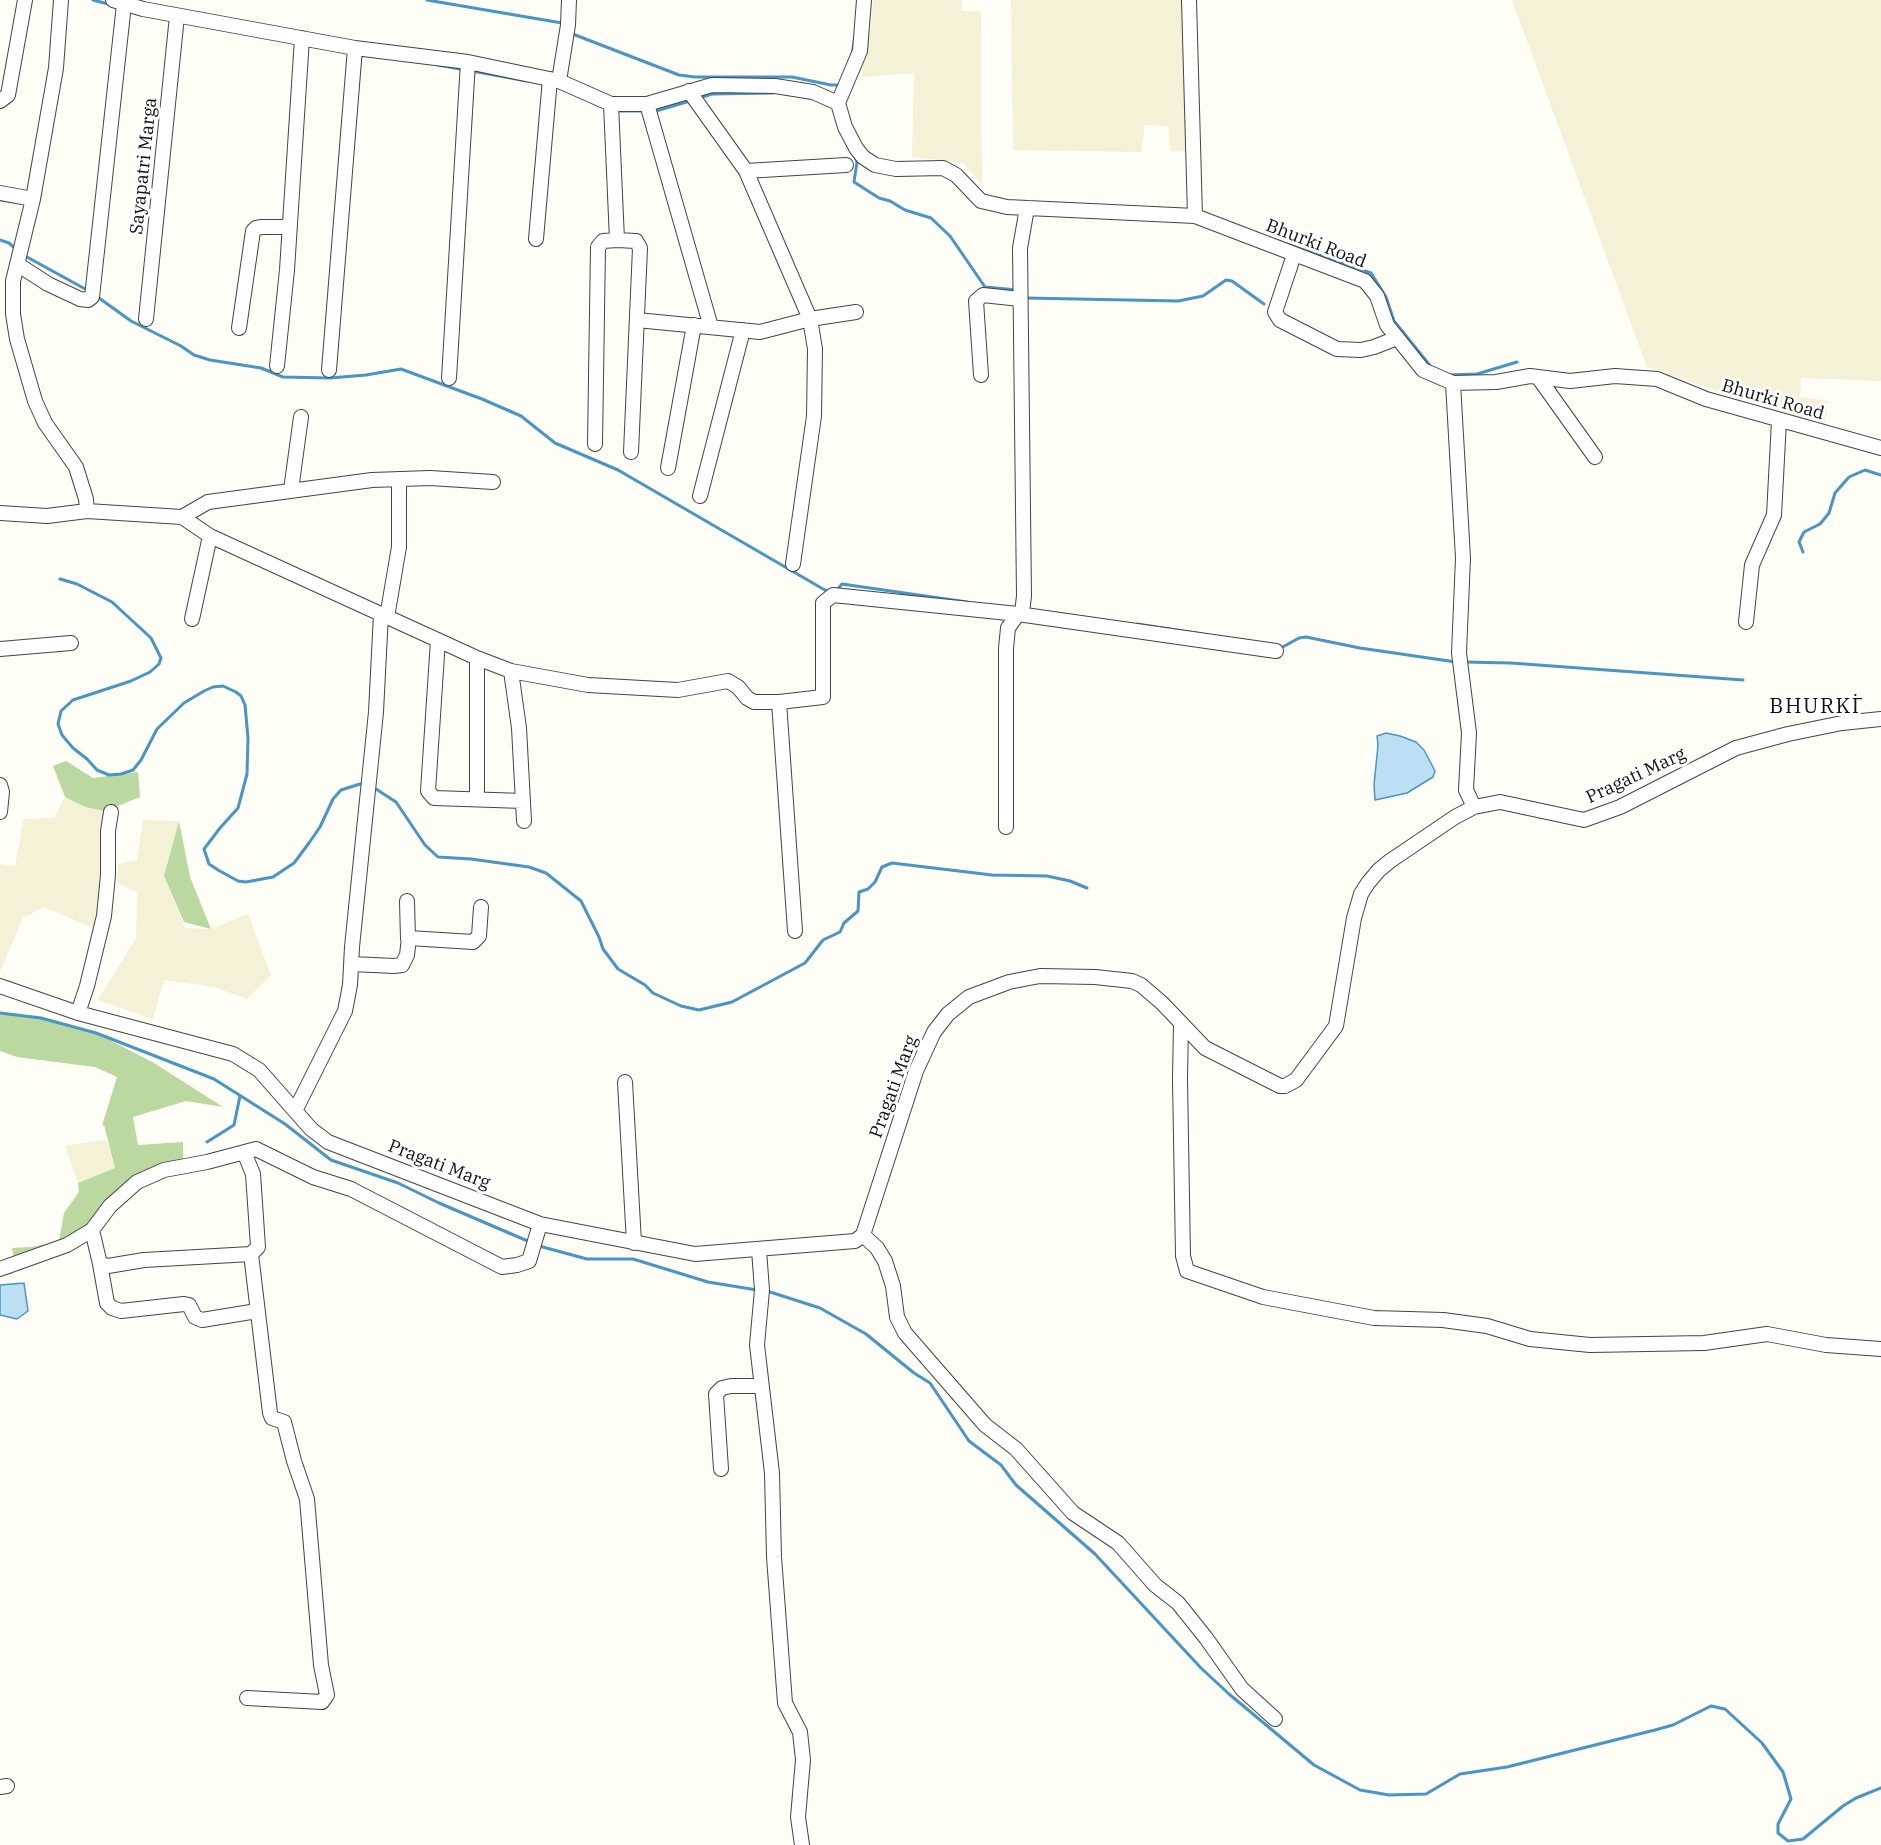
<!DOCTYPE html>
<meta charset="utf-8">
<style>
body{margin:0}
canvas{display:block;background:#fefdf6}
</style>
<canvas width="1881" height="1845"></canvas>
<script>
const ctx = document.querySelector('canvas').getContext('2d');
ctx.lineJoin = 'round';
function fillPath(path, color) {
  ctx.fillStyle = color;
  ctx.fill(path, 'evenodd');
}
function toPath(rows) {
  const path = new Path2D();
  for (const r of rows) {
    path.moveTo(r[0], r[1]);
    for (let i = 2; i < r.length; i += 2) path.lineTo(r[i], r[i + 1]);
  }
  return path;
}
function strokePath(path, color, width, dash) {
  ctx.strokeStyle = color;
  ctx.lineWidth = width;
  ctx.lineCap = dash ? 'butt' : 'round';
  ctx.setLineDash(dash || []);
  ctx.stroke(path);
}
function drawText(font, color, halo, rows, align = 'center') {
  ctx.font = font + ' "IBM Plex Serif",serif';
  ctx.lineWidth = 6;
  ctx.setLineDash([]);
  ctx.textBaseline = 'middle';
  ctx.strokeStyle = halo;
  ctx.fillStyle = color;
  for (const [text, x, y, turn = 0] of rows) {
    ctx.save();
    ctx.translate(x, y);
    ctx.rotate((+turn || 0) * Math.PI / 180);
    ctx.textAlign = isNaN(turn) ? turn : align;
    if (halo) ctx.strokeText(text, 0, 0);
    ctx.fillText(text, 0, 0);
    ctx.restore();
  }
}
fillPath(toPath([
 [873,0,962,0,961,11,981,11,982,185,963,163,912,157,914,73,862,77,863,58,871,30],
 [1011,0,1184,0,1188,152,1171,151,1168,126,1145,125,1141,152,1013,150],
 [1512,0,1881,0,1881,381,1801,378,1800,397,1828,401,1825,427,1647,367],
 [65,797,85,807,105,811,97,930,44,907,23,918,0,972,0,864,15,866,24,819,54,818],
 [143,820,179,821,164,876,185,928,211,929,248,914,271,975,247,999,214,987,164,980,153,1019,98,1000,136,938,137,892,117,883,118,864,137,860],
 [102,1140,107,1141,115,1168,78,1183,65,1146]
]), '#f4f1d6');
fillPath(toPath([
 [66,761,93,778,138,772,140,797,105,811,85,807,65,797,53,766],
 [179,821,190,877,211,929,184,922,164,876],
 [0,1013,41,1018,96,1033,154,1063,223,1107,186,1101,133,1117,138,1145,183,1142,183,1166,137,1182,92,1230,14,1259,12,1248,32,1247,59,1241,64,1213,79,1192,78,1183,115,1168,104,1125,102,1126,117,1077,95,1067,17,1057,0,1051]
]), '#bad8a0');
const water = toPath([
 [1386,733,1400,736,1416,742,1424,750,1435,771,1433,777,1407,793,1375,800,1374,785,1378,745,1377,736,1386,733],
 [24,1283,28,1311,17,1319,0,1315,0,1285,24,1283]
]);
fillPath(water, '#bddff3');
strokePath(water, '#4895c6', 1.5);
strokePath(toPath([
 [93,0,112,5],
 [427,0,562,23],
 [570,33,679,75,695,77,792,77,831,85,840,85,841,83],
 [852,55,855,37],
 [438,65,460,69],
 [472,71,527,81],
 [699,98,712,94,773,93],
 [618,111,641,111],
 [656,111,690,101],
 [855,157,857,162,854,182,879,198,890,201,905,210,931,218,950,236,985,287,1017,290],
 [0,240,9,243,16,249],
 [1275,240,1371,273,1386,297,1394,321,1432,368],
 [27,257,87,290],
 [99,298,131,321,181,346,194,355,210,360,261,368,283,377,330,378,366,375,401,369,482,399,521,416,555,443,618,470,830,593],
 [1026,298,1178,301,1203,296,1226,280,1232,281,1264,304],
 [1449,375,1477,374,1517,362],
 [1803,552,1799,542,1804,532,1820,524,1829,513,1835,493,1849,477,1865,470,1881,475],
 [60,579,77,584,112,602,151,638,161,658,159,664,150,672,131,681,73,700,61,711,58,724,62,735,73,748,87,759,97,770,109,775,121,774,133,770,141,760,157,729,184,703,204,691,213,687,223,686,236,692,241,696,245,705,248,738,247,774,238,808,220,828,204,849,209,864,218,870,238,881,246,882,273,877,294,863,309,843,320,827,333,799,341,790,360,784],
 [837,590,842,584,967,602],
 [1137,624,1202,634],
 [1279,649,1299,638,1306,637,1360,648,1456,662],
 [1463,662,1511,663,1743,680],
 [376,789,396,802,425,845,438,857,471,859,529,867,546,873,581,901,599,937,603,949,618,969,645,985,653,993,681,1006,699,1010,732,1002,805,963,823,940,840,932,844,923,858,911,859,892,868,889,875,882,882,867,892,863,992,875,1047,876,1070,881,1087,888],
 [0,1013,41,1018,96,1033,214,1079,285,1124,331,1160,398,1183,439,1203,530,1242],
 [207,1142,234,1125,240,1096],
 [539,1246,587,1259,633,1259,708,1282,757,1290],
 [767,1291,820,1308,866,1334,914,1373,930,1383,969,1441,1001,1465,1016,1485,1095,1554,1201,1668,1229,1694,1314,1765,1360,1790,1389,1795,1426,1794,1460,1774,1507,1767,1655,1730,1673,1725,1711,1706,1725,1709,1762,1743,1783,1772,1791,1799,1778,1824,1778,1833,1788,1841,1803,1839,1843,1806,1856,1798,1881,1788]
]), '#4895c6', 3);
const minor = toPath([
 [61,0,56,68,33,199,13,281,13,314,17,339,35,401,45,423,76,467,86,499,87,511],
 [113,0,143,9,355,48,468,62,559,81,611,104,647,104,712,85,775,86,813,92,838,103],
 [864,0,860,51,838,103,845,127,856,148,863,157,875,165,896,169,943,168,956,175,981,201,1007,207,1195,216,1365,281,1377,296,1387,325,1423,370,1453,383,1496,382,1530,376,1570,381,1615,376,1657,379,1706,399,1881,448],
 [1189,0,1195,216],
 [559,81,568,25,569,0],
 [689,91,746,171,810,319,815,349,814,416,793,564],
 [0,101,8,95,25,0],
 [647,104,711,327],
 [746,171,846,165],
 [0,193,33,199],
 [536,239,550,79],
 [617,240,636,241,640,248,631,452],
 [1294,255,1275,312,1280,320,1337,349,1361,350,1374,347,1397,338],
 [17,264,48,284,80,299,88,300,92,297,124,4],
 [146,319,177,16],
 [637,320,760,332,810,319,856,312],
 [239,328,253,231,256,228,262,227,289,227],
 [277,366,287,270,302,38],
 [329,370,355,48],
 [981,375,976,301,983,295,1020,299],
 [1538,377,1595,457],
 [449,378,468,62],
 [1453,383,1463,558,1459,653,1469,733,1466,790,1474,807],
 [595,444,598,247,603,241,617,240,611,104],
 [668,468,694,325],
 [493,482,430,478,372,480,208,502,182,517,210,536,477,658,511,671,588,685,678,690,728,681,738,687,747,698,754,702,779,702,795,931],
 [291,490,301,417],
 [700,496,743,330],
 [0,513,47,516,87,511,182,517],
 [387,617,399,547,399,479],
 [192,619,210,536],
 [1746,622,1752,565,1774,515,1779,421],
 [438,640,428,791,434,798,523,801],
 [0,649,71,643],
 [511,671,519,728,524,821],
 [779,702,823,697,823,603,833,595,1018,614,1276,651],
 [0,785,2,792,0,812],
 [477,799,477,658],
 [1006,827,1006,648,1008,628,1018,614,1022,613,1024,596,1020,248,1027,208],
 [407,901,408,939],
 [352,964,394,966,402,965,407,955,409,938,473,942,479,936,481,907],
 [0,986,78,1013,233,1054,259,1070,311,1129,328,1142,540,1224,695,1254,855,1241,863,1235,916,1071,934,1032,948,1014,969,997,1009,982,1040,976,1095,977,1132,981,1141,985,1162,1003,1205,1048,1280,1086,1285,1086,1296,1080,1336,1026,1354,918,1361,894,1368,883,1379,870,1390,861,1455,817,1474,807,1500,802,1584,820,1620,807,1736,748,1788,734,1842,723,1881,719],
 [78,1013,87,986,104,916,108,875,108,831,111,812],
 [1181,1023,1180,1079,1183,1256,1187,1271,1263,1297,1374,1318,1443,1320,1487,1326,1530,1339,1590,1345,1704,1343,1767,1334,1826,1345,1881,1349],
 [625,1082,634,1243],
 [295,1111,345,1011,350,985,352,947,376,712,381,614],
 [241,1153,246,1157,253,1174,258,1247,251,1254],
 [92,1230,100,1264,108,1266,144,1260,251,1254,270,1413,272,1418,284,1422,294,1461,307,1499,321,1665,327,1695,322,1702,247,1698],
 [863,1235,877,1248,885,1261,893,1286,897,1317,905,1333,985,1425,1016,1449,1073,1513,1118,1543,1155,1585,1178,1603,1206,1638,1242,1689,1275,1719],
 [759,1250,762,1290,757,1345,772,1473,774,1557,785,1703,800,1732,803,1760,798,1817,802,1845],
 [100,1264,107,1303,112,1308,121,1311,184,1304,189,1305,195,1317,202,1320,257,1311],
 [0,1269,67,1245,92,1230,110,1206,137,1182,164,1170,207,1162,256,1149,313,1177,351,1189,502,1267,517,1265,529,1261,540,1224],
 [721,1469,716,1394,722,1388,731,1386,761,1386],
 [0,1787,7,1786]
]);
strokePath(minor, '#444', 16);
strokePath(minor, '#fff', 14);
drawText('18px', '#111', '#fff', [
 ["Sayapatri Marga",144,166,-84],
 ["Bhurki Road",1316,244,21],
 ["Bhurki Road",1773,400,16],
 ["Pragati Marg",1636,776,-25],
 ["Pragati Marg",894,1087,-70],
 ["Pragati Marg",439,1165,21]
]);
ctx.letterSpacing = '1.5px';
drawText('21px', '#111', '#fff', [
 ["BHURKİ̄",1815,707]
]);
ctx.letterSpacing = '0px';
</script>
